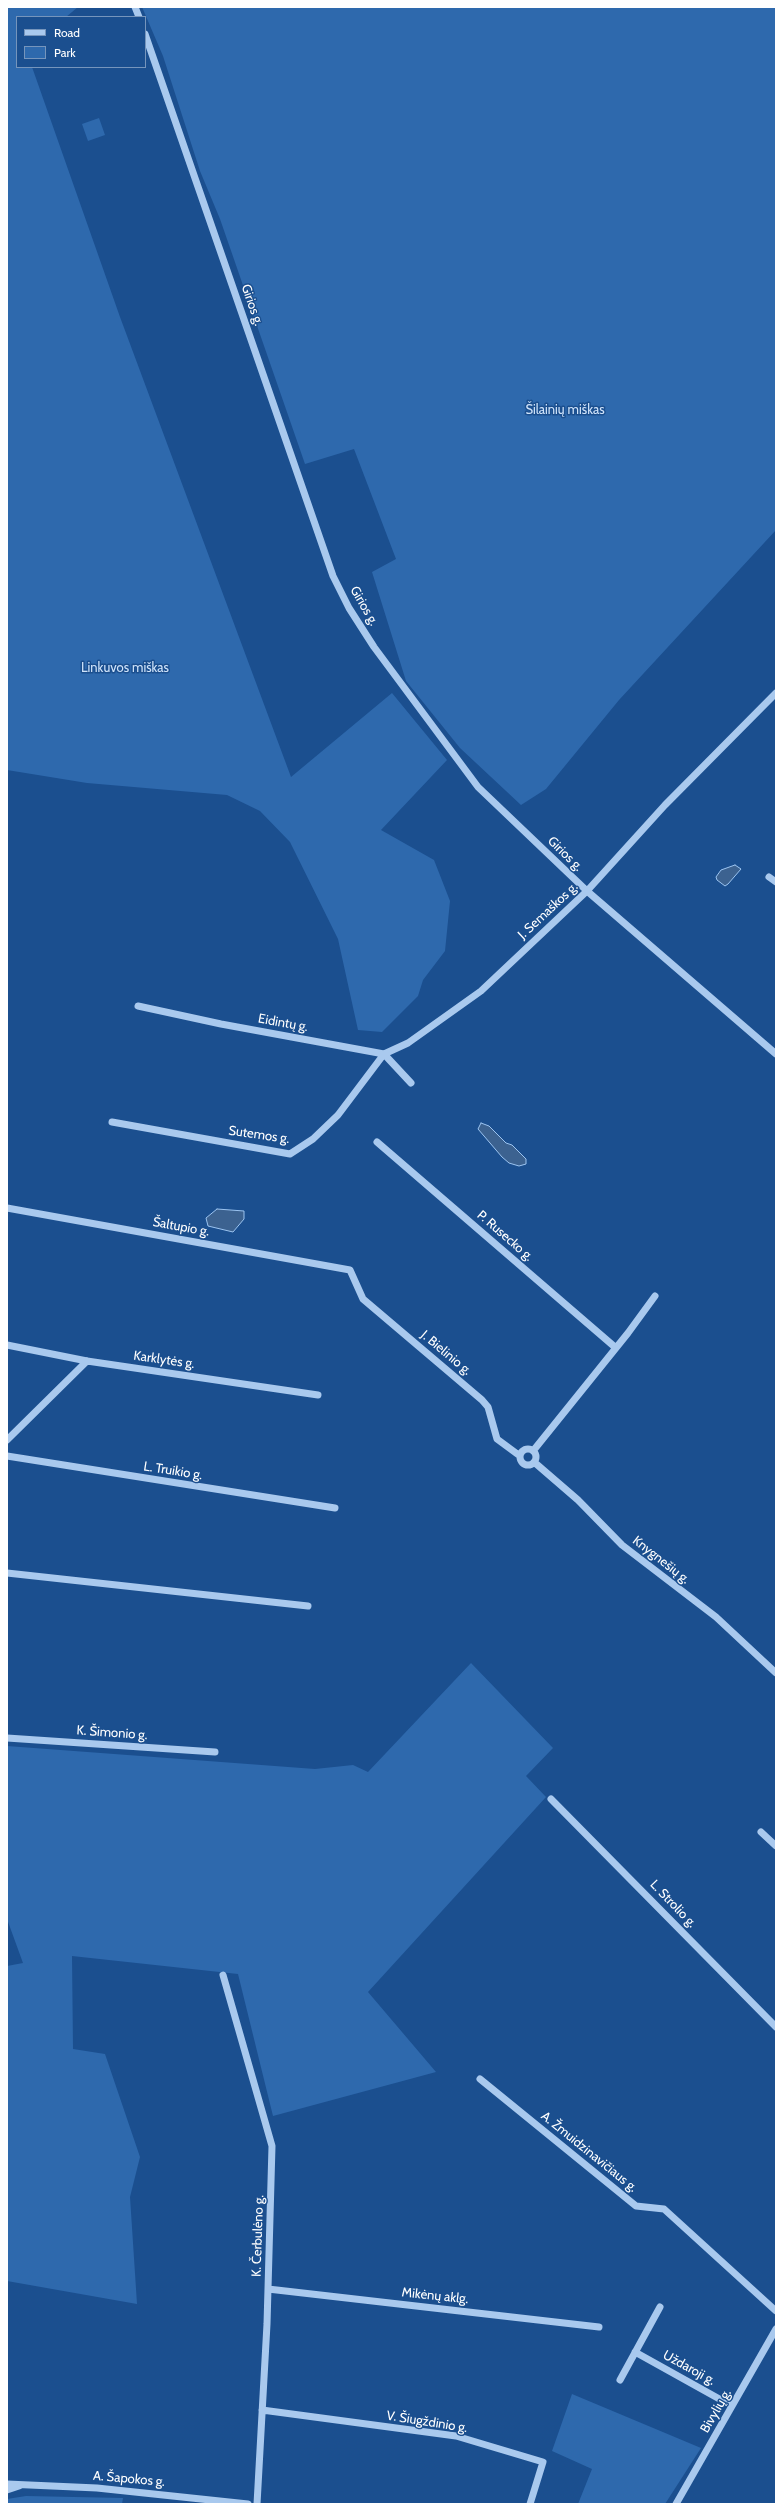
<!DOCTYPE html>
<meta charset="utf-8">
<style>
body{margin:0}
#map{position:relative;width:783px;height:2511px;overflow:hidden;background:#1b4f8f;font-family:Cabin,sans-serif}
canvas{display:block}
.frame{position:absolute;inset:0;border:8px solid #fff;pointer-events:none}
.legend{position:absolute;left:16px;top:16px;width:130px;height:52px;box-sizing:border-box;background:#1b4f8f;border:1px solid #7695bc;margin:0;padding:5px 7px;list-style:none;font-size:12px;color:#fff}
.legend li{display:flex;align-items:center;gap:8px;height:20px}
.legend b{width:20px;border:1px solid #7695bc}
</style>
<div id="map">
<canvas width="783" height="2511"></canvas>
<div class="frame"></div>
<ul class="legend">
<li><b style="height:5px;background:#a9c9ee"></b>Road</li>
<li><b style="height:11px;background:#2e69ad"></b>Park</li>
</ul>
</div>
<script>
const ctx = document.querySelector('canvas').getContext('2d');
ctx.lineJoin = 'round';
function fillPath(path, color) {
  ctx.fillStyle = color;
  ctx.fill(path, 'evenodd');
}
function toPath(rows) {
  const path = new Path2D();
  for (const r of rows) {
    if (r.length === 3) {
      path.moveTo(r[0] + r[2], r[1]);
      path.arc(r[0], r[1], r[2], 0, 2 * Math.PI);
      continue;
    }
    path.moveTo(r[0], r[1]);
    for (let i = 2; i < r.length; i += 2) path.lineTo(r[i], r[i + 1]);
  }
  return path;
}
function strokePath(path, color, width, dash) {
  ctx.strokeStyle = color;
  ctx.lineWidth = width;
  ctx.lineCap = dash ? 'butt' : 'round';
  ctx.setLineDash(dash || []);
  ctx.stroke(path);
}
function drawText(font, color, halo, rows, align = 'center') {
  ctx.font = font + ' Cabin,sans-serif';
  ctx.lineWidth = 3;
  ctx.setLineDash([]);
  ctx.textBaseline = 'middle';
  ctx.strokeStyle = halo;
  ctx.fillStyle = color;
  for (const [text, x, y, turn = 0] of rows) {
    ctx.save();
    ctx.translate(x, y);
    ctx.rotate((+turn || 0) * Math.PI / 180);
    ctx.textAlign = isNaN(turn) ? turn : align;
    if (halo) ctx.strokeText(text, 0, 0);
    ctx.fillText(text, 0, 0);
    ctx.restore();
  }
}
fillPath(toPath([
 [7,7,78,7,66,17,17,17,17,67,32,67,120,317,291,777,392,693,447,760,381,830,434,860,450,901,445,951,423,980,418,996,382,1032,358,1030,338,939,290,842,260,811,227,795,87,783,7,770],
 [142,7,776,7,776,530,619,700,546,789,521,805,460,748,406,681,372,572,396,559,354,449,305,464,220,219,200,171,163,56],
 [99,118,105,135,88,141,82,124],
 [471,1663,553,1748,526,1776,546,1797,368,1992,436,2072,273,2116,238,1974,72,1956,73,2049,105,2054,140,2157,130,2197,137,2304,7,2281,7,1966,23,1963,7,1919,7,1746,315,1769,353,1765,368,1772],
 [572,2394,701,2448,665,2504,578,2504,592,2469,552,2451],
 [26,2496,123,2498,122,2504,7,2504,7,2499]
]), '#2e69ad');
const water = toPath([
 [735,865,741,869,728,884,725,886,717,880,716,877,721,870,735,865],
 [481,1123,489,1126,506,1143,512,1145,526,1159,526,1164,519,1166,509,1163,502,1157,478,1129,481,1123],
 [217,1209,244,1211,244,1219,233,1232,208,1226,206,1218,217,1209]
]);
fillPath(water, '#3c6290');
strokePath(water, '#9cc4f0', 1);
strokePath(toPath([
 [135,7,139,17],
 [145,34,333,576,349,608,374,647,478,787,587,891,776,1054],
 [769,877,776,882],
 [138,1006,221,1024,384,1054,411,1083],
 [112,1122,290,1154,313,1139,338,1115,384,1054,408,1043,481,991,587,891,665,805,776,693],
 [377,1142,616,1348],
 [7,1208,350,1270,363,1299,482,1400,488,1407,497,1439,520,1456],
 [7,1345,87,1361,318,1395],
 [7,1440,87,1361],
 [528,1457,8],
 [533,1451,628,1333,655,1296],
 [7,1456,335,1508],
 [534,1462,578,1500,622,1545,716,1617,776,1673],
 [7,1573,308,1606],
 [7,1738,215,1752],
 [551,1799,776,2027],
 [761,1832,776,1846],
 [223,1975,272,2146,267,2324,257,2504],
 [480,2079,636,2206,664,2209,776,2311],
 [268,2289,599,2327],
 [635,2352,732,2406],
 [620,2380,660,2307],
 [262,2410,456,2436,543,2462,530,2504],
 [7,2484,97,2488,248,2504],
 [7,2490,19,2486],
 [676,2504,776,2329]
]), '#a9c9ee', 7);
drawText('13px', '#fff', '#1b4f8f', [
 ["Girios g.",252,305,71],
 ["Girios g.",364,606,60],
 ["Girios g.",565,854,44],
 ["J. Semaškos g.",548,911,-43],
 ["Eidintų g.",283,1023,10],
 ["Sutemos g.",259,1135,8],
 ["Šaltupio g.",181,1227,10],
 ["P. Rusecko g.",505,1236,41],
 ["J. Bielinio g.",446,1353,40],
 ["Karklytės g.",164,1360,8],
 ["L. Truikio g.",173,1471,9],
 ["Knygnešių g.",661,1560,38],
 ["K. Šimonio g.",112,1733,4],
 ["L. Strolio g.",673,1904,46],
 ["A. Žmuidzinavičiaus g.",589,2152,39],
 ["K. Čerbulėno g.",258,2236,-88],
 ["Mikėnų aklg.",435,2296,6],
 ["Uždaroji g.",689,2368,29],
 ["Bivylių g.",716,2411,-60],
 ["V. Šiugždinio g.",427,2422,9],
 ["A. Šapokos g.",129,2479,5]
]);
drawText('13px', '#cfe3fa', '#1b4f8f', [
 ["Šilainių miškas",565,410],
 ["Linkuvos miškas",125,668]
]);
</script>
